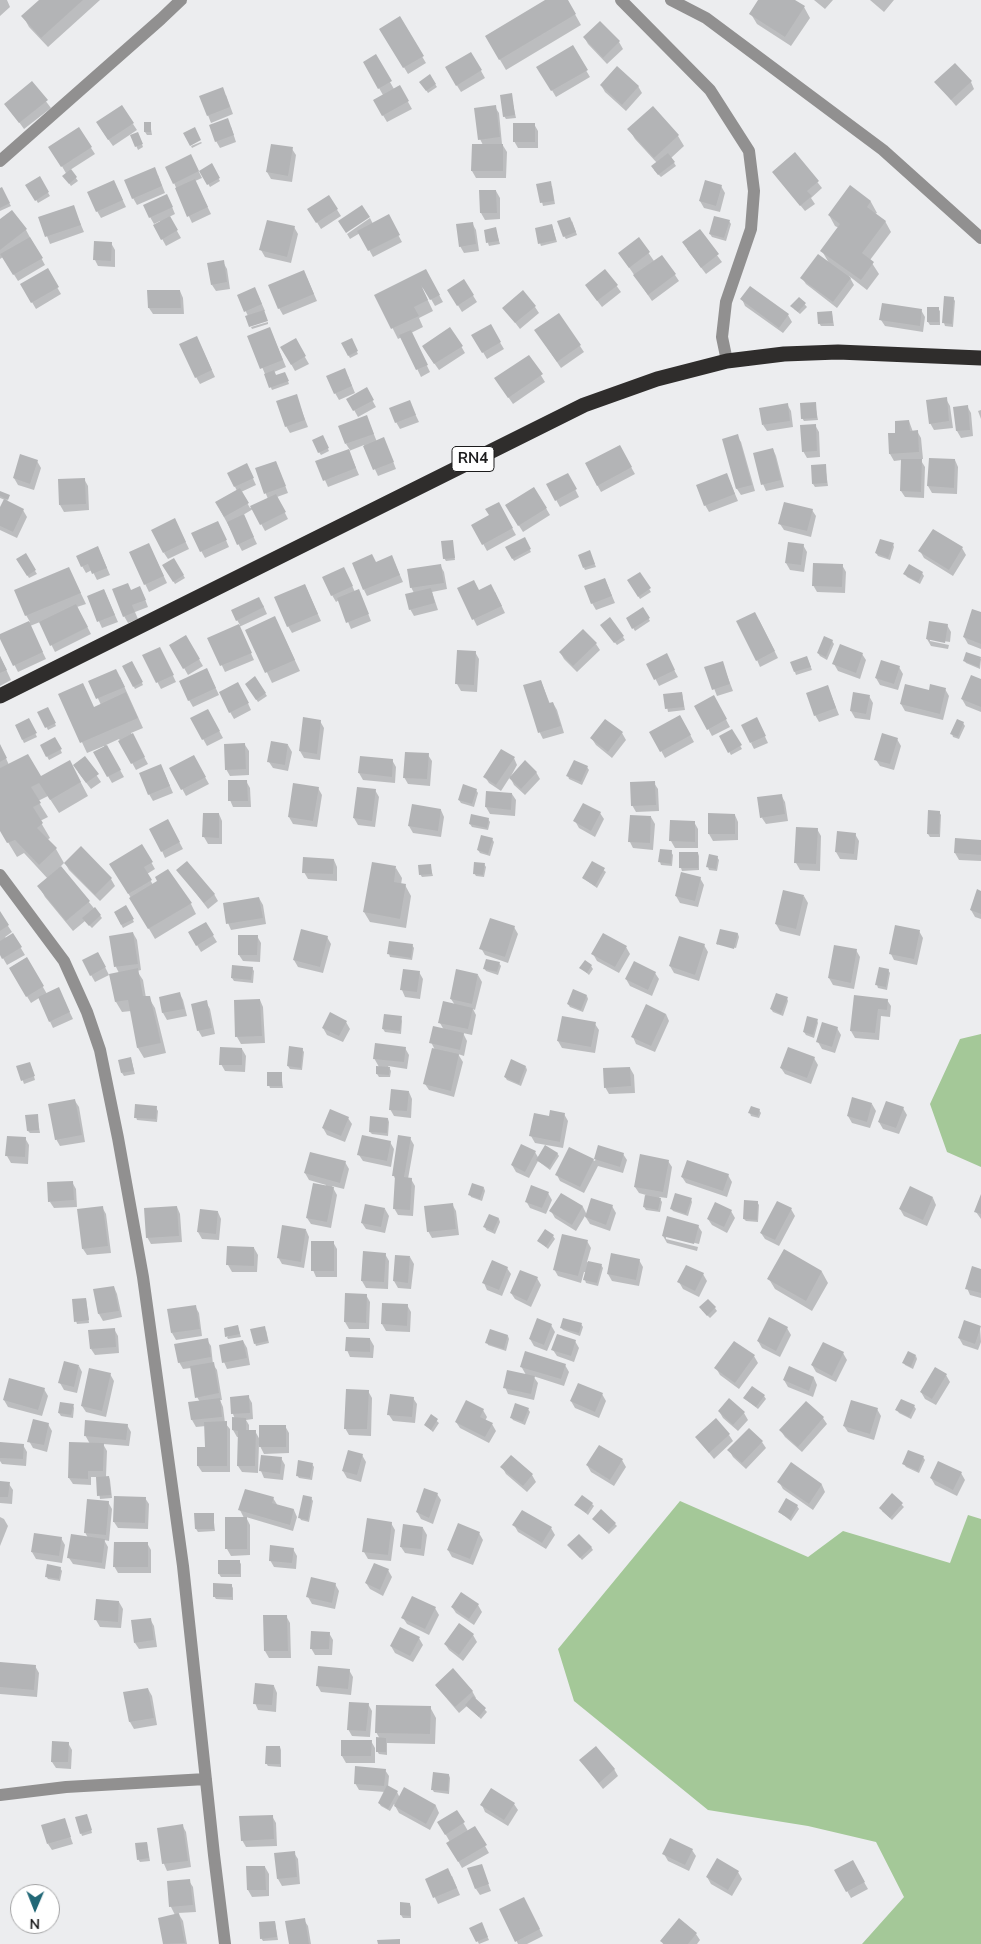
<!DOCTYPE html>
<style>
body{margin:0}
#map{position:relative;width:981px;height:1944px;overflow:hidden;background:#ecedef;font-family:"Nunito Sans",sans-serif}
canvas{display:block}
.north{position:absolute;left:10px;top:1884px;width:50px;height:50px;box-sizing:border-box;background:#fff;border:1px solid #a4a4a5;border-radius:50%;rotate:181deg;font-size:14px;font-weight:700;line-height:20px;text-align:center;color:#1c1c1d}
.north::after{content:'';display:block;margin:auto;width:18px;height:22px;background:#226877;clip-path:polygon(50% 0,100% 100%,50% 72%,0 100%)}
</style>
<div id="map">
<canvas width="981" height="1944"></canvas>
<div class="north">N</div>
</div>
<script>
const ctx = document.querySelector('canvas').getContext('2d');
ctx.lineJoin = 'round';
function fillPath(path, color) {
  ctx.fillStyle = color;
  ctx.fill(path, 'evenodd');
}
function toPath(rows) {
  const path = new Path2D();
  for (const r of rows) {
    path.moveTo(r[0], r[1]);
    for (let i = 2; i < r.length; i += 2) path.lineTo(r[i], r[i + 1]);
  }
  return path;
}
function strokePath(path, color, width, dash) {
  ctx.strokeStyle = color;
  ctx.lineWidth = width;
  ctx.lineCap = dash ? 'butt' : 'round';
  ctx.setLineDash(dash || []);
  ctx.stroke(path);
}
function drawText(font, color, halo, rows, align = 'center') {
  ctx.font = font + ' "Nunito Sans",sans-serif';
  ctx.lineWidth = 4;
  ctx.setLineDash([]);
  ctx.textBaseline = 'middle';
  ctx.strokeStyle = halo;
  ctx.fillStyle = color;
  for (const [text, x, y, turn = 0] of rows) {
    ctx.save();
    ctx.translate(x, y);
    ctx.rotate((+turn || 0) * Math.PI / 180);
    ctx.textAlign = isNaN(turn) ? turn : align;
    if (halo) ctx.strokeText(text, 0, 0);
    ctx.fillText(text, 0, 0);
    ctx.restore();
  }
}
fillPath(toPath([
 [981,1034,981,1167,947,1152,930,1104,960,1039],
 [680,1501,808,1557,843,1531,950,1563,968,1515,981,1519,981,1944,862,1944,904,1897,876,1842,808,1826,708,1810,574,1701,558,1649]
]), '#a4c898');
fillPath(toPath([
 [0,0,7,0,10,7,0,16],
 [41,0,100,0,48,47,29,27,23,16],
 [548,0,567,0,581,25,506,70,486,36],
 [760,0,793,0,804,7,810,18,791,46,757,24,751,14],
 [814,0,833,0,825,9],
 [870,0,894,0,884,12],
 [399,18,426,63,408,74,381,29],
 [584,37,619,42,623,49,607,64,588,44],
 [572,47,590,77,556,97,538,67],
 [471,53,485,78,461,92,446,68],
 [375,56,394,89,399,86,412,109,387,122,374,100,383,95,364,62],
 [430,76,437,87,428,93,421,82],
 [936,82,971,82,974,89,956,106],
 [32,83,51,108,24,129,6,104],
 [601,85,638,86,642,93,626,111,605,92],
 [226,95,233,114,211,123,201,97],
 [511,95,516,118,506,119,504,116],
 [495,107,499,113,502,144,507,152,506,178,476,178,472,171,483,145,480,139],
 [150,123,152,135,147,135,145,132],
 [133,124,137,130,113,146,101,129],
 [534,124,538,131,538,148,518,148,514,141],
 [231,127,236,142,220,148,216,141],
 [78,128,95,154,70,170,78,181,71,186,66,179,67,175,59,161],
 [629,129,678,136,684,146,671,158,676,166,661,177,654,170,657,163,635,139],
 [132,136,139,136,143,147,138,150],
 [201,142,202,143,192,148,191,146],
 [292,149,296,155,292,182,271,179,267,172],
 [795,154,822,188,811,198,815,204,805,211,773,172],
 [194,162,202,178,195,181,211,214,192,223,174,183],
 [211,165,220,181,210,187,201,171],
 [158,175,165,193,137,205,133,198],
 [39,178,50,196,38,203,27,185],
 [538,185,552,186,555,204,543,206],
 [721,186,725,193,720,212,704,208,700,201],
 [850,187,871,202,877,213,875,214,885,221,891,232,870,260,879,274,867,290,849,276,854,285,837,308,806,284,802,278,829,263,822,251,839,228,835,226,829,215],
 [1,188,11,206,0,211,0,189],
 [117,188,126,207,101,218,97,211],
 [496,191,500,198,500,219,485,220,481,213],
 [329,197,341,216,321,229,309,209],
 [170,202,175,214,169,217,181,238,166,246,155,226,161,223,160,221,154,224,150,217],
 [73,206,84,232,50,244,40,218],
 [12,211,26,230,45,265,18,281,3,257,0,259,0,220],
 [388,216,402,242,373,257,360,233,350,239,347,234,370,218,373,224],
 [572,221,577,235,566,239,564,236],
 [729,221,731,224,726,241,712,237,710,234],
 [472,223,476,230,479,251,464,253,460,246],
 [552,225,557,242,541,246,540,243],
 [294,227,298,234,291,263,265,257,261,250],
 [495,228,500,244,489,246,488,243],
 [699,231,722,262,706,274,687,249],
 [639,239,654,261,675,275,679,281,652,301,624,260],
 [111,243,115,250,115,267,98,266,95,260],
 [223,262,227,269,230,289,216,291,212,285],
 [47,270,61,294,36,309,22,285],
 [605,270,621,292,602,307,590,291],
 [426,271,443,302,435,306,424,287,422,288,433,311,419,318,423,327,411,333,430,372,421,377,402,337,398,339,376,295],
 [307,278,317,301,283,315,279,308],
 [464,281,477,302,462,312,453,297],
 [180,291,183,298,184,314,153,314,149,308],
 [238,295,258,295,265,311,248,316],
 [799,298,807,307,800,314,794,309],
 [953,298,955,301,953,327,945,326,944,323],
 [742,299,788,315,792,322,783,333,745,306],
 [535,307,539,313,520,329,504,308],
 [938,309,940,311,940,325,930,325,928,322],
 [921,310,925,317,923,332,885,326,881,320],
 [832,313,834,326,821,326,819,323],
 [268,322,268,324,252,329,251,327],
 [490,326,504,349,487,359,473,335],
 [273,336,286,367,274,372,276,376,286,376,289,384,272,390,249,337],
 [540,337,580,346,584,352,561,368],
 [295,340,309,364,295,371,282,348],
 [351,340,358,354,350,358,343,344],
 [200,344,215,377,200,384,196,377],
 [461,346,465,353,439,370,427,353],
 [529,356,545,382,513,404,500,385],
 [348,376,355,393,339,400,335,393],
 [366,389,376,407,358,417,348,399],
 [296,396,308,427,290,433,286,426],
 [946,399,950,406,953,428,934,430,930,423],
 [409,401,419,422,400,429,396,422],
 [787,404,791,411,793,427,767,431,763,425],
 [815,404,818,420,804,421,802,418],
 [967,406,971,413,973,436,961,438,957,431,955,408],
 [981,410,981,419,978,411],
 [367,417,377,442,387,446,396,469,378,476,364,445,349,451,359,475,328,487,317,462,350,450,346,444],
 [909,421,913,432,917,431,921,438,923,459,920,459,925,467,924,498,905,497,901,491,902,460,894,461,890,454,889,434,897,434],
 [815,425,819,432,820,457,807,458,803,451],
 [737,436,741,442,755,491,741,495,737,489],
 [324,440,329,451,321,455,319,452],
 [619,446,635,474,601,492,586,464],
 [773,449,776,456,784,487,766,491,763,484],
 [955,460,958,467,957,494,932,493,928,486],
 [37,461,41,468,34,490,18,485,14,478],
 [276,462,288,493,277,497,288,519,265,531,253,509,243,515,257,544,242,551,216,502,237,491,229,474,250,472,256,485,241,492,250,508,268,499,256,469],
 [825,465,828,486,815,487,813,484],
 [568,475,579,497,560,507,548,485],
 [727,475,738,501,709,512,705,505],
 [84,479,88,486,89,510,64,512,60,505],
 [534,488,550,515,523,532,506,505],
 [0,492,4,495,9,503,23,510,27,517,17,538,0,530,0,510,5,500,0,498],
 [498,503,516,535,487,551,473,525,490,515],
 [812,510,816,516,811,537,784,530,780,524],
 [178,526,189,549,168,559,164,553],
 [221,529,229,547,205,558,192,534],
 [524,539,531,552,514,561,507,548],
 [452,541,455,560,446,561,444,558],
 [789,543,803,545,807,552,804,572,790,570,786,563],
 [893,544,894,547,890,560,878,556,876,553],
 [962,548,966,555,953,576,924,558,920,551],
 [152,551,167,583,149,592,130,553],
 [101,554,110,575,97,580,92,570,86,573,82,566],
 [25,555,37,574,29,578,18,559],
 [591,555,596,567,585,570,584,568],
 [392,557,403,582,367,596,364,590,376,563],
 [173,559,185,578,175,584,164,565],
 [440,565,444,572,447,589,432,592,438,610,414,616,410,609,414,593,411,587],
 [842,565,846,572,845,593,817,592,813,585],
 [69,569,86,604,77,607,91,634,55,652,40,622,30,626,46,659,18,672,0,636,30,622,26,615],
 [922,573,924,576,920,584,907,577,905,574],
 [640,574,651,592,640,599,629,581],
 [347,575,355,592,362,598,371,621,351,629,339,600,336,602,332,595],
 [605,579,615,603,596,610,592,603],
 [305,585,321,621,292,633,288,626],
 [458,588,495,592,505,613,477,626],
 [104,590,118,622,102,628,88,597],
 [131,592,143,594,148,607,135,612,138,619,128,623,124,616],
 [263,605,267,614,239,627,254,660,225,672,209,638,240,625,237,620],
 [643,609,650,621,635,631,627,618],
 [981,613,981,649,968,644,964,637],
 [275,618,300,671,272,683,247,630],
 [759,620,778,658,760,667,757,660],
 [947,625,951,632,950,642,930,639,930,641,949,645,948,649,931,646,927,639],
 [603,628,623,637,625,640,617,645],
 [186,637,203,666,188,675,171,645],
 [832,641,834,644,827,660,820,656,818,653],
 [596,644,600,650,577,672,564,659,560,652],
 [475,652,479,659,477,692,461,691,457,684],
 [967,653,981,659,980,669,966,663,964,660],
 [862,654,866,660,860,679,838,671,834,664],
 [163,655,176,682,161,689,144,656],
 [666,655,678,677,659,686,648,664],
 [0,656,11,680,0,686],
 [808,660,812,670,796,675,792,663],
 [132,662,143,685,135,689,124,666],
 [722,662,733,691,717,696,706,668],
 [899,667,903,674,898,690,880,685,876,678],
 [210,676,219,695,193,707,189,700],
 [120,677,143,728,131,733,148,764,136,770,119,739,106,745,124,777,112,783,95,753,104,748,104,746,87,753,60,695,94,708,101,705,90,681],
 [255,678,267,696,258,702,246,684],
 [981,680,981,712,966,706,962,699],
 [541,681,550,704,553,703,557,710,564,733,543,739,540,733,524,686],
 [906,685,930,691,945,689,949,696,943,720,905,711,901,704],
 [828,687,839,715,819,722,815,715],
 [242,690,251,710,234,719,230,712],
 [682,693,685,710,668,712,665,696],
 [869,696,873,703,870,720,855,718,851,711],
 [714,697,730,727,712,736,696,706],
 [48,708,56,726,48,730,39,712],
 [208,710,223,738,207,746,192,719],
 [680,716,694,742,665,758,651,732],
 [29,720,37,737,24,743,16,726],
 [320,721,324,728,320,760,304,758,300,751],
 [963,723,965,726,959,739,953,737,952,734],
 [760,726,768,743,754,749,751,743],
 [732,731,742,749,731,755,721,737],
 [622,733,626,740,612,758,596,745,592,739],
 [55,738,62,753,49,760,41,745],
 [897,739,901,746,894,770,880,766,876,760],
 [0,745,9,765,41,778,77,775,88,796,59,813,48,796,38,801,48,817,40,821,50,838,47,840,56,849,64,863,60,867,102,918,92,928,85,921,73,931,45,897,39,886,48,879,24,853,17,857,0,829],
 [245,745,249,751,249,775,230,776,226,769],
 [288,745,292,752,288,771,273,768,269,762],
 [428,755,432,761,430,786,408,784,404,777],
 [193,756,209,784,186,796,171,768],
 [85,758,101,782,91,789,78,772],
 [514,758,517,765,511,776,536,772,540,779,525,795,514,785,510,777,501,791,489,783,485,777],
 [392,760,396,767,395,783,363,780,359,773],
 [587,767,589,770,582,785,569,779,568,776],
 [164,772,173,793,153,801,149,794],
 [246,781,250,788,251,807,233,807,230,800],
 [654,783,658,789,659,811,636,812,632,805],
 [318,788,322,795,317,827,293,824,289,817],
 [375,790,379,797,375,827,358,825,354,818],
 [476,790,478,793,474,807,461,803,459,800],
 [488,792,512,794,516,800,515,816,490,814,486,807],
 [781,795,785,802,788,821,766,824,762,818],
 [441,810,444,817,441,837,413,833,409,826],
 [939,812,941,815,940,837,930,837,928,834],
 [600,813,604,819,595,837,579,828,575,821],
 [204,814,219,814,222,821,222,844,208,844,204,837],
 [735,815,738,822,738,840,713,841,709,834],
 [651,817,655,824,653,850,633,848,630,842],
 [488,819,490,822,488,830,472,827,470,824],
 [694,822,698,829,698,848,675,848,671,841],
 [172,828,183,849,165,858,162,851],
 [817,829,821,836,820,871,800,870,796,863],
 [838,832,855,834,859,841,857,860,840,859,836,852],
 [492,839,494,842,490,856,480,853,478,850],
 [981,841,981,861,959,860,955,853],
 [142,846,155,869,147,874,153,885,191,904,196,914,155,939,111,864],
 [81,848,111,879,115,886,100,901,69,870,65,863],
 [671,852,673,855,672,866,661,865,660,862],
 [698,853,699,856,699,870,682,871,681,868],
 [717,857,719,860,717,871,709,870,708,867],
 [334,860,337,867,337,881,308,879,304,872],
 [593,862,606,872,597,888,583,878],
 [484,864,486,867,484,877,476,876,474,873],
 [430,865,433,876,422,877,420,874],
 [396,868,402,878,401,885,405,885,411,896,406,928,370,922,364,912],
 [178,870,214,894,218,901,208,909],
 [700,878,704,885,698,907,680,903,676,896],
 [978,891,981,892,981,919,975,917,971,910],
 [804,896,808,903,800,936,780,931,776,924],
 [259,898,263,905,266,924,231,930,228,923],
 [126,907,134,922,123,928,115,913],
 [0,914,12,932,5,937,7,939,13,935,25,955,7,965,0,953],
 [205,923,217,942,201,952,190,933],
 [514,927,518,934,508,963,485,955,481,948],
 [721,930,738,934,739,937,736,948,718,943,718,945,717,944],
 [919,931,923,938,917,965,894,960,891,954],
 [133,933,137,940,141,970,137,971,143,980,146,998,149,998,155,1008,166,1053,144,1058,138,1048,131,1011,122,1012,116,1002,111,975,119,973,116,967],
 [257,936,261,943,260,962,243,961,239,955],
 [327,937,331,944,323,973,298,967,294,960],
 [412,945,414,948,412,960,390,957,389,954],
 [704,945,708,952,699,981,674,973,670,966],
 [626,947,630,954,619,973,597,961,593,954],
 [856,950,860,957,854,989,833,985,829,978],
 [98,953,109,975,95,982,83,961],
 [26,958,47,994,62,996,73,1019,53,1028,39,998,31,1003,10,968],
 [499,963,501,966,498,975,486,971,484,968],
 [591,966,593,969,589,975,581,968],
 [252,968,254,971,253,983,234,981,232,978],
 [888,970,890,973,887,990,878,988,877,985],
 [419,972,423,979,420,999,405,997,402,990],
 [655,973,659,979,652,996,630,986,626,979],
 [478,975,482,982,475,1010,473,1009,476,1015,472,1035,463,1033,467,1041,464,1056,458,1054,463,1062,454,1097,429,1090,425,1084,435,1050,431,1042,444,1030,440,1023,455,1005,451,999],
 [180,994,183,1000,187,1016,167,1020,163,1013,160,998],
 [587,996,588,999,583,1012,570,1007,568,1004],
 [787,998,788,1001,783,1016,773,1012,771,1009],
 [260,1000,263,1007,265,1043,241,1044,237,1037],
 [887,1000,891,1006,890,1017,881,1016,879,1040,855,1038,851,1031],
 [206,1002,210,1009,215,1034,202,1037,198,1030],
 [666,1014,669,1021,655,1052,636,1044,633,1037],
 [401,1018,402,1021,401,1034,385,1032,383,1029],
 [808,1018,817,1020,818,1023,814,1038,806,1035,804,1032],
 [346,1022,350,1029,343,1042,327,1035,323,1028],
 [595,1024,599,1030,595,1053,562,1048,558,1041],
 [837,1028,841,1035,835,1053,822,1049,818,1042],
 [405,1048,409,1055,407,1069,388,1066,391,1071,390,1077,379,1077,377,1074,379,1067,374,1058],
 [242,1049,246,1056,245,1072,225,1071,221,1064],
 [302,1049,304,1052,302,1070,290,1069,288,1066],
 [814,1058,818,1065,811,1084,785,1074,781,1068],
 [131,1059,135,1074,124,1076,122,1073],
 [31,1066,35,1080,24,1084,18,1067],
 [526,1067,527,1070,521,1086,507,1080,505,1077],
 [630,1068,634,1075,635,1093,609,1094,605,1087],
 [281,1073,283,1088,270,1088,269,1085],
 [409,1092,412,1099,411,1118,394,1116,390,1109],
 [75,1101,79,1107,85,1142,60,1146,56,1139],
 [872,1104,876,1111,870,1128,852,1123,848,1116],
 [156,1108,158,1111,157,1122,137,1120,136,1117],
 [903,1108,907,1115,899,1134,883,1129,879,1122],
 [759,1110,761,1113,759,1118,751,1116,750,1113],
 [564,1114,568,1121,563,1148,535,1143,531,1136,550,1117],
 [37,1115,40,1133,30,1133,28,1131],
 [348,1118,352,1124,345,1142,327,1135,323,1128],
 [388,1119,389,1122,388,1136,372,1134,370,1132],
 [25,1138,29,1145,28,1164,11,1163,7,1156],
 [410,1138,414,1145,408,1179,411,1179,415,1186,413,1216,398,1215,394,1208,396,1180,393,1175],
 [390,1142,394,1149,391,1167,363,1161,359,1155],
 [599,1147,623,1154,627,1160,623,1173,598,1166,584,1193,560,1181,557,1175,569,1149,595,1161],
 [535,1152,539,1159,557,1153,559,1156,550,1170,538,1161,529,1178,516,1172,512,1165],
 [311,1153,345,1162,349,1169,344,1189,332,1186,337,1195,331,1228,311,1224,307,1218,326,1185,309,1180,305,1173],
 [668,1161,672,1167,667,1198,659,1197,662,1202,660,1212,646,1210,644,1207,646,1195,639,1193,635,1187],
 [728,1175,732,1182,727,1197,686,1183,682,1177],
 [72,1182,76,1189,77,1207,54,1208,50,1202],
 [484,1188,485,1191,482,1201,471,1197,470,1194],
 [548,1193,552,1200,546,1214,530,1208,526,1201],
 [561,1194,583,1207,587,1215,612,1206,616,1213,610,1231,590,1224,585,1216,576,1231,555,1218,551,1211],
 [981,1197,981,1219,976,1212],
 [933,1198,936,1205,927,1226,904,1216,900,1209],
 [691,1199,692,1202,688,1216,673,1211,671,1208],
 [757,1202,759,1205,758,1222,746,1221,744,1219],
 [452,1204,456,1211,459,1235,432,1238,428,1231],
 [102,1207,106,1214,111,1253,87,1255,83,1249],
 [177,1207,180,1214,182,1242,151,1244,147,1237],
 [385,1209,389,1216,385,1233,366,1229,362,1223],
 [791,1209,795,1216,779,1246,765,1239,761,1233],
 [731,1211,735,1218,727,1233,712,1225,708,1219],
 [218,1212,221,1219,219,1240,202,1239,198,1232],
 [490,1215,499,1219,500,1222,495,1234,486,1230,485,1227],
 [698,1226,702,1232,699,1244,666,1236,666,1239,698,1247,697,1251,667,1243,663,1236],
 [306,1230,309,1237,304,1268,282,1264,278,1257],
 [553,1236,555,1239,548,1249,539,1241],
 [587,1241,591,1248,587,1262,601,1265,603,1268,598,1286,586,1283,585,1280,587,1272,584,1272,581,1283,558,1276,554,1269],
 [333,1242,337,1249,337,1277,316,1277,313,1270],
 [254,1248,258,1255,257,1272,232,1272,228,1265],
 [785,1251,822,1272,828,1283,812,1311,775,1289,769,1279],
 [385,1254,389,1261,388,1289,366,1288,362,1281],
 [410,1257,414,1264,411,1289,398,1288,394,1281],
 [639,1260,643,1267,639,1286,612,1281,608,1274],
 [507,1268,511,1274,502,1296,487,1290,484,1283],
 [981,1270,981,1298,970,1295,967,1288],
 [703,1274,707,1281,699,1297,683,1289,679,1282],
 [537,1278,541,1285,531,1307,515,1299,511,1293],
 [114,1287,117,1294,122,1317,103,1321,99,1314,95,1290],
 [366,1295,370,1302,369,1329,349,1329,345,1322],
 [86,1299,89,1323,77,1324,76,1321],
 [383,1304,407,1305,411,1312,410,1332,386,1331,382,1324],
 [195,1306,199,1313,202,1336,176,1340,172,1333],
 [715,1308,717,1311,710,1318,702,1310],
 [770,1319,787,1328,791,1335,780,1357,762,1348,758,1341],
 [581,1324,583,1327,580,1336,563,1330,561,1327],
 [551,1325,555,1332,547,1351,534,1346,530,1339],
 [238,1327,241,1337,228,1339,227,1337],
 [980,1327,981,1342,978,1350,963,1345,959,1338],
 [114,1329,118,1336,119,1353,95,1355,91,1349],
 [266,1330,269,1343,256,1346,255,1343],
 [508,1336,509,1339,506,1351,488,1345,487,1342],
 [370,1339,374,1346,373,1358,350,1357,347,1350],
 [207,1340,211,1346,213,1364,217,1370,222,1400,220,1400,223,1407,225,1423,230,1429,230,1472,202,1472,198,1466,206,1448,206,1426,196,1427,192,1420,190,1403,200,1402,197,1397,191,1368,183,1369,179,1362],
 [243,1341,247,1348,250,1365,227,1369,224,1362],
 [575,1341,579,1348,574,1362,557,1356,553,1350],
 [843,1353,847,1360,836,1382,816,1372,812,1365],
 [754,1356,758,1363,739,1389,720,1375,716,1368],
 [916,1356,917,1359,913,1369,905,1365,904,1363],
 [565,1365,569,1372,564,1386,533,1376,538,1383,534,1400,508,1394,505,1387,526,1375,521,1366],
 [79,1366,82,1372,77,1393,64,1390,60,1383],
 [110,1374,114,1381,106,1417,86,1412,82,1406],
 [946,1375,950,1382,936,1405,925,1399,921,1392],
 [814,1378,817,1385,813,1397,788,1387,784,1380],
 [44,1389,48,1396,42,1416,8,1407,4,1400],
 [368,1391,372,1398,371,1436,349,1435,345,1428],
 [602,1394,606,1401,599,1418,575,1408,571,1401],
 [248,1396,252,1403,253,1419,246,1420,249,1425,249,1431,255,1431,260,1440,285,1426,289,1433,289,1453,264,1454,259,1444,258,1473,242,1472,238,1466,239,1437,237,1437,233,1430,233,1419,235,1419,233,1414,231,1398],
 [764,1396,766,1399,758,1409,744,1398],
 [413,1398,417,1404,415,1423,393,1421,389,1415],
 [729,1400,744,1413,748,1420,738,1431,723,1418,719,1411],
 [806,1402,823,1418,827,1424,802,1452,785,1437,781,1431],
 [73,1405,74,1408,73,1418,61,1416,59,1413],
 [914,1406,916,1409,911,1419,899,1413,897,1410],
 [528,1409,530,1412,525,1425,513,1420,511,1417],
 [877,1409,881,1416,874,1440,848,1432,844,1426],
 [483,1410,487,1417,485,1421,492,1424,496,1431,489,1443,460,1428,456,1422],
 [431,1416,439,1423,433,1432,425,1425],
 [48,1424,52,1431,47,1452,33,1448,29,1441],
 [127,1425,131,1432,129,1446,103,1444,107,1451,106,1477,109,1477,110,1480,112,1498,100,1499,97,1477,91,1477,91,1485,73,1484,69,1478,90,1444,85,1435],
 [729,1435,733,1441,714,1459,697,1438],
 [762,1442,766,1448,746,1469,733,1457,729,1450],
 [0,1443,23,1445,27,1452,26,1466,2,1464,0,1461],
 [600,1446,622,1460,626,1467,614,1486,591,1472,587,1465],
 [362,1455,366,1462,361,1482,347,1478,343,1471],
 [511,1457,532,1475,536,1482,527,1492,506,1474,502,1467],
 [923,1457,925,1460,919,1473,906,1467,904,1464],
 [281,1458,285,1465,283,1480,264,1478,261,1471],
 [312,1464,314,1467,312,1480,299,1478,297,1475],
 [792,1464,822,1485,825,1492,813,1510,783,1489,779,1482],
 [961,1473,965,1480,957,1496,935,1485,931,1478],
 [0,1483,9,1484,13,1490,12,1504,0,1503],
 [437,1494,441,1500,433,1524,421,1519,417,1512],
 [892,1495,904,1507,892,1520,882,1511],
 [145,1498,149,1504,148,1529,118,1528,114,1522],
 [273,1498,278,1506,294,1510,297,1517,293,1531,246,1517,250,1525,250,1555,231,1556,227,1549,244,1518,240,1510],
 [311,1498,313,1501,309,1522,301,1520,300,1518],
 [108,1502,112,1509,109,1541,104,1540,108,1547,105,1569,73,1564,69,1558,88,1538,85,1532],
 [592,1504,594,1506,588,1515,576,1505],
 [797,1506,799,1509,791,1521,779,1512],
 [213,1514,215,1531,198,1532,196,1529],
 [0,1517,4,1519,8,1526,0,1546],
 [596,1522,615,1524,617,1526,609,1534],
 [391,1523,395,1530,391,1561,368,1559,364,1552],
 [514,1525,551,1528,555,1535,546,1549,518,1532],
 [423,1528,427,1535,424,1556,405,1553,401,1547],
 [479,1533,483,1540,473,1565,452,1557,448,1550],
 [35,1534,61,1538,65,1545,62,1563,36,1559,32,1552],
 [147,1543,151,1550,151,1573,118,1573,114,1566],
 [591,1547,593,1550,582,1560,571,1548],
 [293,1549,297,1556,296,1569,274,1567,270,1560],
 [239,1561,241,1564,241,1577,221,1577,219,1574],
 [60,1568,62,1571,60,1581,48,1579,46,1576],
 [388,1570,392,1577,383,1596,370,1589,366,1583],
 [335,1584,339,1591,335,1609,312,1604,308,1597],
 [231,1585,233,1588,233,1600,216,1599,214,1596],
 [461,1593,478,1605,482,1612,474,1625,456,1613,452,1607],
 [119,1602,123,1609,121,1628,100,1627,96,1620],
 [435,1608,439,1615,429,1635,407,1624,403,1618],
 [265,1616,286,1616,290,1623,291,1658,269,1658,265,1651],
 [150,1619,154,1626,157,1647,139,1649,135,1643],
 [459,1625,473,1635,477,1642,463,1661,449,1650,445,1644],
 [329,1633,333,1640,332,1655,315,1655,311,1648],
 [419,1638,423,1645,413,1662,395,1653,391,1646],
 [0,1663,35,1666,39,1673,37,1697,0,1694],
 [349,1670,353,1677,351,1695,321,1692,317,1685],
 [274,1686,277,1693,276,1712,258,1710,255,1703],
 [436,1686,472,1691,476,1698,475,1699,487,1712,481,1719,467,1706,459,1713],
 [148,1689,152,1696,157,1725,134,1729,130,1722,125,1693],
 [368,1704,372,1711,370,1737,352,1736,348,1729],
 [430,1707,436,1718,435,1744,387,1743,387,1755,379,1754,377,1751,380,1739,376,1732],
 [371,1741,375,1748,375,1763,346,1763,342,1756],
 [68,1743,72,1750,71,1769,56,1768,52,1762],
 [280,1747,281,1750,281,1767,268,1766,266,1763],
 [580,1760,614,1769,618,1776,603,1789],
 [385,1770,389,1776,388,1787,397,1792,400,1798,405,1789,436,1806,439,1813,430,1830,399,1813,394,1804,390,1811,381,1806,379,1803,385,1792,359,1790,355,1783],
 [449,1775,450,1778,449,1794,434,1792,432,1789],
 [514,1804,518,1810,508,1826,485,1812,482,1805],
 [457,1812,468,1831,475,1828,489,1853,462,1868,448,1843,450,1842,439,1823],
 [272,1816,276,1823,277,1846,246,1847,242,1840],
 [88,1818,92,1833,82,1836,81,1833],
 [64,1819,73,1844,52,1850,48,1844],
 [182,1825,186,1832,191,1867,167,1871,164,1864,159,1829],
 [147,1843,150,1861,140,1862,138,1859],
 [692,1850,696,1856,689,1871,668,1861,664,1854],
 [294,1853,298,1859,300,1884,282,1886,278,1879],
 [852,1861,868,1889,851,1898,836,1871],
 [481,1865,491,1891,480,1895,476,1889],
 [265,1867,269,1874,269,1896,252,1897,248,1890],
 [738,1872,742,1879,732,1896,711,1884,707,1877],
 [452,1876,460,1895,438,1904,426,1879],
 [189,1881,193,1887,196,1912,178,1913,183,1921,187,1944,164,1944,159,1919,175,1915,171,1907,168,1883],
 [410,1904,411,1907,411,1918,403,1918,401,1915],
 [527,1905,543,1936,527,1944,518,1944,501,1910],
 [304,1920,308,1926,311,1944,290,1944],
 [275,1922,278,1940,263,1941,261,1938],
 [483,1927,489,1940,479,1944,471,1928],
 [696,1934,700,1940,697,1944,663,1944,662,1941]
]), '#0003');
fillPath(toPath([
 [39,0,83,0,41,38,21,16],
 [545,0,568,0,576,14,499,60,485,36],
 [758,0,795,0,805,6,785,37,749,14],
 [400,16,424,56,403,68,379,29],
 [600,21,620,41,603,58,583,37],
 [573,45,588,70,551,91,536,67],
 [471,52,482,70,456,86,445,67],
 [376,54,392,81,378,89,363,62],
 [955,63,972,81,951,100,934,82],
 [617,66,639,86,622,105,600,85],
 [430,74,436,84,426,91,419,82],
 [32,81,48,100,19,123,4,104],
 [400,85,409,101,382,116,373,100],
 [223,87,230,107,207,116,199,96],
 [512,93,515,115,503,117,500,95],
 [122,105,134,123,108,140,96,122],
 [496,105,500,137,478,140,474,108],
 [653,106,679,135,654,158,627,129],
 [228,118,234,135,215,142,209,125],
 [144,122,151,122,151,132,144,132],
 [513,123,535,123,535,142,513,142],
 [79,127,92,147,61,167,48,147],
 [195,127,201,140,190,146,183,133],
 [138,132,143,144,135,147,130,135],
 [271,144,293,147,288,176,266,172],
 [472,144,503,144,503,171,471,171],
 [795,152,819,181,807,191,812,196,800,206,772,172],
 [668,153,675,162,658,175,651,166],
 [191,154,199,171,173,184,165,167],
 [212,163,220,178,207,185,199,171],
 [155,167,162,186,132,199,124,180],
 [71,169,77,177,69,184,62,176],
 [40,176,49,192,35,201,25,185],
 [195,179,208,207,187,217,175,188],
 [114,180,123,200,96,212,87,192],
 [705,180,722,185,716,206,699,201],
 [551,181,554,201,540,203,536,184],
 [850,185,871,201,867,207,886,221,862,253,874,262,861,280,820,251,840,224,828,215],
 [2,187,10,203,0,208,0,188],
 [479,190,496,190,497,213,480,213],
 [167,194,173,207,149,218,143,205],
 [329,195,338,209,316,223,307,209],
 [74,205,81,225,45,237,38,217],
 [362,205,370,217,346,233,338,221],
 [12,210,27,229,0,250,0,219],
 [389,214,400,235,368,251,357,231],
 [170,216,178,230,161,240,153,225],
 [714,216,730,220,724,238,709,234],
 [570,217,576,232,563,237,557,221],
 [267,220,295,226,287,257,259,250],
 [473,222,476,244,459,247,456,224],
 [552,224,556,240,538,244,535,228],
 [496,227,499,241,486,243,484,230],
 [700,229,719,254,701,268,682,242],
 [30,237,43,258,13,275,0,254],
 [639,237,650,252,629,268,618,253],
 [94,241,112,242,111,261,93,260],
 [818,254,851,278,833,302,800,278],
 [662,255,676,274,648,295,633,275],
 [224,260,227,282,211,285,207,263],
 [48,268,59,287,31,303,20,284],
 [426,269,440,295,430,300,421,285,428,300,414,307,419,316,391,329,374,295],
 [605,269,618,285,597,301,585,285],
 [304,270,314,294,278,309,268,285],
 [464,279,474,295,457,306,447,290],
 [750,286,789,314,779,328,740,299],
 [255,287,262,304,244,312,237,295],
 [147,290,180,290,181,308,148,308],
 [523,290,536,306,515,323,502,308],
 [944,296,954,297,952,324,942,323],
 [799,297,806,303,798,312,790,306],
 [882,303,922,309,920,326,879,320],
 [927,307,939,307,939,322,927,322],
 [264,310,268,321,249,327,245,316],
 [832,311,833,323,818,324,817,312],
 [559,313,581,345,557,362,534,330],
 [491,324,501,342,482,353,471,335],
 [270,327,283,360,260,369,247,336],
 [450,327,463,346,434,364,422,346],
 [411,330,428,365,416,370,399,335],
 [197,336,212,370,195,378,179,344],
 [296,338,306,356,291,365,280,347],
 [352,338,358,351,348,356,341,343],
 [529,355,543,374,508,398,494,378],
 [345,368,352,386,334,394,326,376],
 [274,370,276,375,285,372,289,381,269,388,264,374],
 [367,387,374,400,353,411,346,399],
 [297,394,305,420,285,427,276,401],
 [947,397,949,421,929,424,926,400],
 [410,400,416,415,395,423,389,408],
 [816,402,817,418,801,419,800,403],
 [788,403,790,421,762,425,759,408],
 [968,405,970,430,956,431,953,407],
 [367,415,374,434,345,444,338,426],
 [909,420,910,431,918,430,919,452,889,454,888,433,895,433,895,421],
 [816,424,817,451,802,452,800,425],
 [738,434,752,485,736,489,722,439],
 [323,435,329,448,318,453,312,440],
 [384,437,394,462,373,470,363,446],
 [620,445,632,467,597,486,585,463],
 [773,448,781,480,761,485,753,453],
 [349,449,356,468,323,481,315,461],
 [20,454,38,460,30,484,13,478],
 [929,458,955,459,954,488,927,486],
 [901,459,922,459,921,492,900,491],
 [276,461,286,486,264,494,255,468],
 [247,463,254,478,234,487,227,473],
 [826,464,827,483,812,484,811,465],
 [568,473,577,489,555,501,546,484],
 [727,473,735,494,704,506,696,485],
 [85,478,86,504,59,505,58,479],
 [534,487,547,508,518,526,505,505],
 [240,488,249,503,224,517,215,502],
 [0,491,10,495,8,500,0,496],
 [276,494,286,512,260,525,250,506],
 [4,499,24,509,13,532,0,526,0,507],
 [499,502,513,528,482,545,471,525,489,515,485,509],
 [784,502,813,509,807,531,778,524],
 [244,514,254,537,237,545,227,522],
 [175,518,186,542,163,553,151,530],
 [218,521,227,540,200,552,191,533],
 [933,529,963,547,949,570,918,551],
 [525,537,531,549,512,559,505,547],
 [880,539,894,543,888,558,875,553],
 [453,540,455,558,443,559,441,541],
 [788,542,804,544,801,565,785,563],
 [149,543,164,576,144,585,129,552],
 [98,546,107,568,92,574,88,564,81,567,76,556],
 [590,550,595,564,583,568,578,555],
 [26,553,36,570,27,576,16,559],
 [372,554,376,562,392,555,400,575,363,590,352,563],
 [174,558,184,575,173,582,162,565],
 [813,563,843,564,842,587,812,586],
 [441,564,444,583,410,588,407,569],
 [909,564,923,572,918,582,903,574],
 [69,567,81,593,25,616,14,590],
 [344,567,353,586,331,596,322,577],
 [640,572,651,588,638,597,627,580],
 [605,578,612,596,591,604,584,586],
 [474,580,479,590,491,584,502,606,472,620,457,588],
 [128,583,131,590,140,586,146,600,132,605,135,612,123,617,112,589],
 [305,584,318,614,287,627,274,597],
 [431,588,435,603,409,610,405,594],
 [104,589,115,615,97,622,87,596],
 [359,589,369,614,346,623,337,598],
 [259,597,264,607,236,621,231,610],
 [76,604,88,627,50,646,39,622],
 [643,607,650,618,632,629,626,618],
 [972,609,981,612,981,644,963,637],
 [755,612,775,651,756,661,736,621],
 [275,616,295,660,265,673,245,630],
 [610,617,624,636,614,643,600,625],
 [29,621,43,652,13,666,0,639,0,634],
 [929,621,948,624,945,643,926,639],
 [239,624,252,653,220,666,207,638],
 [583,629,597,643,573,666,559,652],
 [186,635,200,659,183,669,169,645],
 [824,636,833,640,826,657,817,653],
 [840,644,863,653,856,673,832,664],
 [160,647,174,675,156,683,142,655],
 [457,650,476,651,474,685,455,684],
 [966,652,981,657,979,667,963,661],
 [667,653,675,670,654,680,646,664],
 [0,656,7,670,0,673],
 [807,656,811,667,794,672,790,662],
 [881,660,900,666,894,684,875,678],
 [132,661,143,682,133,687,122,666],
 [723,661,730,684,712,690,704,667],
 [207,668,216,688,188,701,179,681],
 [116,669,125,687,96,699,88,681],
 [971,675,981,679,981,707,961,699],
 [255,676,266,693,256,700,245,684],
 [541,680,549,703,553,702,561,726,538,733,523,685],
 [238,682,249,703,229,713,219,692],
 [83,683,94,707,126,692,138,718,80,743,58,694],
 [905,684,929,690,930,684,946,688,940,714,900,704],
 [828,685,836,708,814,716,806,693],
 [682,692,684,707,665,709,663,694],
 [853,692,870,695,866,714,850,711],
 [714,695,727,719,707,730,694,706],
 [48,707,56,723,45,728,37,712],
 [208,709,220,731,202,740,190,718],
 [680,715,691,735,660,752,649,732],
 [303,717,321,720,317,754,299,751],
 [757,717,766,736,750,743,741,725],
 [29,718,37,733,22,740,15,725],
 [605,719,623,732,608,752,590,738],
 [957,719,964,722,958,737,950,734],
 [732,729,742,745,728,753,719,736],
 [133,733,145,757,131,764,118,741],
 [882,733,898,738,890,764,874,760],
 [55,737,62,749,46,757,40,745],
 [271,741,288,744,285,765,267,762],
 [245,743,246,769,225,770,224,744],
 [0,744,7,758,0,762],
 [107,745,121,770,107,777,93,752],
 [501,749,515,757,496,785,483,777],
 [405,752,429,753,427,779,403,778],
 [28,754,41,776,70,760,81,782,50,800,39,783,31,787,41,803,33,807,43,823,37,828,57,848,39,865,15,840,7,843,0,831,0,768],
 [194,755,206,777,181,790,169,768],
 [85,756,99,774,86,783,73,765],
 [360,756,393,759,392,777,358,773],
 [525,760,537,772,521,789,509,778],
 [574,760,588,766,581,782,566,776],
 [161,764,170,786,148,795,139,773],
 [228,780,247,780,248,801,228,801],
 [655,781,656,805,631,806,630,782],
 [293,783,319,787,313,821,288,817],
 [463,784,477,789,472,804,458,800],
 [357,787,376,789,372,821,353,818],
 [486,791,512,793,511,810,485,807],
 [782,794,785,814,760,818,757,797],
 [583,803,601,812,591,831,573,821],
 [412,804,441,809,438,831,408,826],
 [928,810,940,811,939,834,927,834],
 [203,813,219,813,219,838,202,837],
 [708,813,735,814,735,834,708,834],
 [471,814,489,818,487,828,469,824],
 [630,815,651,816,650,843,628,842],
 [168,819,180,842,161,852,149,829],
 [670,820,695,821,695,842,669,841],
 [796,827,818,828,816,864,794,863],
 [837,831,856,833,854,854,835,852],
 [481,835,493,838,488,854,477,850],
 [955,838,981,840,981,855,954,853],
 [142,844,153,862,144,867,152,880,128,894,109,864],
 [81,846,112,878,95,895,64,863],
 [660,849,672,850,671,864,658,862],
 [679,852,698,852,698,868,679,868],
 [709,854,718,856,716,869,706,867],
 [303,857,334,859,333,874,302,873],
 [187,861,215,894,204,903,176,870],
 [592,861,605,868,595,886,582,878],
 [372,862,396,866,394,882,406,884,400,919,363,912],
 [474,862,485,863,483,875,473,874],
 [431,864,432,874,419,875,418,865],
 [61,866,90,901,66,921,37,886],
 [168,869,192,903,148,929,129,898,157,881,155,877],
 [681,872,701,877,695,901,675,896],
 [977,889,981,891,981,914,970,910],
 [783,890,804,895,796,929,775,924],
 [259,897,263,918,226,924,223,903],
 [126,905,134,919,121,925,114,912],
 [95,907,101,915,89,926,82,918],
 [0,911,9,925,0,931],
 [490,918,515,926,505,957,479,949],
 [206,922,214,935,196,946,188,932],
 [895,925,920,930,914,959,889,954],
 [301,929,328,936,320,967,293,960],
 [720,929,738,933,734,949,716,944],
 [133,932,138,964,114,967,109,936],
 [13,933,22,947,2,959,0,955,0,941],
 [603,933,627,946,615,967,591,954],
 [238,935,258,935,257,955,238,955],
 [679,936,705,944,695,975,669,966],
 [389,941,413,944,411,958,387,954],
 [834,945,857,949,851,983,828,978],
 [98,952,106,967,90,976,82,960],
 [27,957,44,986,26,997,9,968],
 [486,959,500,962,497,972,483,969],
 [585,960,592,965,587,973,579,968],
 [634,961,656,972,648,990,625,979],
 [232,965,253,967,251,980,231,978],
 [879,967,889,969,886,987,875,985],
 [138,968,143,996,150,996,161,1043,137,1048,128,1000,115,1002,109,974],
 [403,969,420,971,417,992,400,990],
 [456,969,478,974,472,1004,450,999],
 [59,987,70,1012,49,1022,38,997],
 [573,989,587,995,581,1010,567,1004],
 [180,992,184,1009,162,1013,159,997],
 [776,993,788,997,781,1014,770,1009],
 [854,995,888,999,887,1010,878,1009,875,1033,850,1031],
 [260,999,262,1036,235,1037,234,1000],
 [207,1000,212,1028,197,1031,191,1004],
 [443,1001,473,1008,468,1029,438,1023],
 [646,1004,666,1014,651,1046,631,1037],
 [330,1012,347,1021,339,1036,322,1028],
 [384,1014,402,1016,400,1031,382,1029],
 [562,1016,596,1022,591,1047,557,1041],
 [807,1016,818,1019,813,1035,803,1032],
 [822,1022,838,1027,832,1047,816,1042],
 [433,1026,464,1033,460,1050,429,1043],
 [375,1043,406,1047,404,1062,373,1059],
 [289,1046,303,1048,301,1068,287,1066],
 [220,1047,242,1048,242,1065,219,1065],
 [788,1047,815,1057,807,1078,780,1068],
 [432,1048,459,1054,451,1091,423,1084],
 [131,1057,134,1071,121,1073,118,1060],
 [511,1059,526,1066,519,1084,504,1077],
 [30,1062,35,1076,21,1081,16,1066],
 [376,1066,390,1067,389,1075,376,1074],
 [630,1067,631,1086,604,1088,603,1068],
 [267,1072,282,1072,282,1086,267,1086],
 [391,1089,409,1091,407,1111,389,1110],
 [852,1097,872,1103,867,1122,847,1116],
 [75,1099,82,1135,55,1140,48,1104],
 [886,1101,904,1107,896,1128,878,1122],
 [135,1104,157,1106,156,1119,134,1118],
 [751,1106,760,1109,758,1116,748,1113],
 [330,1109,349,1117,341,1136,322,1128],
 [550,1110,565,1113,560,1142,529,1136,534,1113,549,1116],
 [38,1114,39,1130,27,1131,25,1115],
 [370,1116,388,1118,387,1133,369,1132],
 [362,1135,391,1141,387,1161,357,1155],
 [398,1135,411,1137,404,1177,412,1178,410,1210,393,1209,395,1176,392,1176],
 [7,1136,26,1137,25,1157,5,1156],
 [521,1144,536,1151,525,1172,511,1165],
 [545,1145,558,1153,549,1168,536,1160],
 [598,1145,624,1153,620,1167,594,1159],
 [569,1147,594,1159,580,1187,555,1175],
 [310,1152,346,1161,340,1183,304,1173],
 [640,1154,669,1160,663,1192,634,1187],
 [687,1160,729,1174,723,1191,681,1177],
 [73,1181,74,1200,48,1202,47,1182],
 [313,1183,334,1187,327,1222,306,1218],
 [472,1183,484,1187,480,1199,468,1195],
 [531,1185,549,1192,542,1208,525,1202],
 [910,1186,933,1197,923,1220,899,1209],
 [561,1193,583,1206,572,1225,549,1211],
 [675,1193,692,1198,686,1214,670,1209],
 [981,1194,981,1214,974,1212],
 [645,1195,661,1198,658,1210,643,1207],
 [591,1198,613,1205,606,1225,585,1217],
 [744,1200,758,1201,757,1220,743,1219],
 [777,1201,792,1208,775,1240,760,1233],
 [715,1202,732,1210,724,1227,707,1219],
 [453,1203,456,1229,427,1232,424,1206],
 [365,1204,385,1208,381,1227,361,1223],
 [103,1206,108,1246,82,1249,77,1209],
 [177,1206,179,1236,146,1238,144,1208],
 [200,1209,218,1211,216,1234,197,1232],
 [489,1214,499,1218,493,1231,483,1227],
 [667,1216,699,1225,694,1244,662,1236],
 [282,1225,306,1229,301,1262,277,1258],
 [545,1229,554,1235,546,1247,537,1241],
 [562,1234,588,1240,578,1276,553,1270],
 [311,1241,334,1241,334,1271,311,1271],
 [227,1246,254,1247,254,1266,226,1265],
 [784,1249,822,1271,806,1301,767,1279],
 [363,1251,386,1253,384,1282,361,1281],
 [611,1253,640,1259,636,1280,607,1274],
 [395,1255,410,1256,408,1283,393,1281],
 [492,1260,508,1267,499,1290,482,1283],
 [588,1261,602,1264,597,1283,583,1280],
 [686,1265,704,1273,695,1291,677,1282],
 [972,1266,981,1269,981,1293,965,1289],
 [520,1270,538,1277,527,1301,510,1293],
 [114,1286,119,1311,98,1314,93,1289],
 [345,1293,367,1294,366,1323,344,1322],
 [86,1298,89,1320,74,1322,72,1299],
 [708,1299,716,1307,707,1316,699,1307],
 [382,1303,408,1304,407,1326,381,1324],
 [196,1305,200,1329,171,1333,167,1309],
 [769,1317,788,1327,776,1351,757,1341],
 [537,1318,552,1324,544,1345,529,1339],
 [563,1318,582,1323,579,1333,560,1328],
 [964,1320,981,1326,975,1344,958,1338],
 [238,1325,240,1334,225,1337,224,1328],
 [265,1326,268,1341,254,1344,250,1329],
 [115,1328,116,1347,90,1349,88,1330],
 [490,1329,508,1335,504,1349,485,1343],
 [557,1334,576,1340,571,1356,551,1350],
 [346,1337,370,1338,370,1352,345,1351],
 [208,1338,211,1357,178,1363,174,1344],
 [243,1340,247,1358,222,1363,219,1345],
 [734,1341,755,1355,735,1383,714,1368],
 [823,1342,844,1352,832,1376,811,1365],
 [525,1351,566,1364,561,1379,520,1367],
 [908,1351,916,1355,911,1367,902,1363],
 [64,1361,79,1365,74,1387,58,1383],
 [214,1362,219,1393,195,1398,190,1366],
 [789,1366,814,1377,809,1391,783,1380],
 [935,1367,947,1374,932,1399,920,1392],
 [89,1368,111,1373,102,1411,81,1406],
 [507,1370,535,1376,531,1394,503,1388],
 [9,1378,45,1388,38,1410,3,1400],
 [578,1383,603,1393,595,1412,570,1401],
 [752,1386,765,1395,756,1407,743,1398],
 [346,1389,369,1390,367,1429,344,1429],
 [390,1394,414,1397,412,1417,387,1415],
 [249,1395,250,1413,231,1414,230,1397],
 [220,1398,222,1417,191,1420,188,1402],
 [729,1398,745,1412,733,1425,718,1411],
 [901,1399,915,1405,909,1417,895,1410],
 [466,1400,484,1409,480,1417,493,1423,485,1437,455,1422],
 [851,1400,878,1408,870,1434,843,1426],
 [806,1401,824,1417,798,1447,779,1430],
 [60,1402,74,1404,71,1415,58,1413],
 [515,1403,529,1408,523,1422,510,1418],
 [431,1414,438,1419,431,1430,424,1425],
 [232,1417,246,1418,246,1430,256,1430,255,1466,237,1466,238,1431,232,1430],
 [716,1418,730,1434,709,1453,695,1437],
 [33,1419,49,1423,44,1445,27,1442],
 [85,1420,128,1424,126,1440,84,1436],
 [227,1421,227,1466,197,1466,197,1447,205,1447,204,1422],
 [259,1425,286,1425,286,1447,259,1447],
 [749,1428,763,1441,742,1463,727,1450],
 [0,1442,24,1444,23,1459,0,1458],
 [69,1442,104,1443,103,1471,88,1471,88,1479,68,1478],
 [599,1445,623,1459,610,1480,586,1465],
 [348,1450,363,1454,357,1475,342,1471],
 [908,1450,924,1456,918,1471,902,1464],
 [261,1455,282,1457,280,1474,259,1471],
 [511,1455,533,1474,523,1486,500,1467],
 [298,1460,313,1463,310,1478,296,1476],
 [938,1461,962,1472,953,1490,930,1478],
 [791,1462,822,1484,809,1504,777,1482],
 [109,1476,111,1495,97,1496,96,1477],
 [0,1481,10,1482,8,1497,0,1497],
 [424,1488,438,1493,429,1518,416,1512],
 [245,1489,274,1497,272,1503,294,1509,290,1525,238,1510],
 [892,1493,903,1503,890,1518,879,1508],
 [303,1495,312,1497,308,1520,298,1518],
 [582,1495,593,1503,586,1513,574,1505],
 [114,1496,146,1497,145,1523,113,1522],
 [786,1498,798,1505,790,1519,778,1512],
 [87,1499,109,1501,106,1535,84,1533],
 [601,1509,616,1523,607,1532,592,1519],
 [522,1510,552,1527,542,1543,512,1525],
 [194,1513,214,1513,214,1529,195,1529],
 [225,1517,247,1517,247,1549,225,1549],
 [367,1518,392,1522,388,1555,362,1552],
 [458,1523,480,1532,470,1559,447,1550],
 [403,1524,423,1527,421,1549,400,1547],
 [34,1533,62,1537,59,1556,31,1552],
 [71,1534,105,1539,102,1563,67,1558],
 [579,1534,592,1547,580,1558,567,1545],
 [114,1542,148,1542,148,1567,113,1567],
 [270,1545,294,1548,292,1563,269,1561],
 [218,1560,240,1560,240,1574,218,1574],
 [374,1563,389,1569,380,1590,365,1583],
 [47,1564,61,1567,59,1579,45,1577],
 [311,1577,336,1583,332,1603,306,1597],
 [213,1583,232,1584,232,1597,213,1597],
 [461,1592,479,1604,469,1619,451,1607],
 [412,1596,436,1607,425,1629,401,1618],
 [96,1599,119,1601,118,1622,94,1620],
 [263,1615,287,1615,288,1651,264,1651],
 [151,1618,154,1640,134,1643,131,1620],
 [459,1623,474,1634,459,1655,444,1644],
 [400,1627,420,1637,410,1656,390,1646],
 [311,1631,330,1632,329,1649,310,1649],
 [0,1662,36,1665,34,1690,0,1687],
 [318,1666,350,1669,348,1689,316,1686],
 [453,1668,473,1691,455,1707,435,1685],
 [255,1683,274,1685,272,1705,253,1704],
 [148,1688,154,1718,129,1722,123,1692],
 [473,1696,486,1708,479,1717,465,1705],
 [349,1702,369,1703,366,1731,347,1730],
 [376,1705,431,1706,430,1734,375,1733],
 [376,1737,386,1738,386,1752,376,1752],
 [341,1740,372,1740,371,1756,341,1756],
 [52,1741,69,1742,68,1762,51,1762],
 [266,1746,280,1746,280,1764,265,1764],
 [596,1746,615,1769,599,1783,579,1760],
 [355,1766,386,1769,384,1786,354,1784],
 [433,1772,449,1774,448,1791,431,1790],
 [387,1785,398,1791,388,1809,378,1803],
 [404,1787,436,1805,426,1824,394,1806],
 [491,1788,515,1803,504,1820,480,1805],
 [457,1810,465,1822,445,1835,437,1822],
 [87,1814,92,1830,80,1834,75,1817],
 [273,1815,274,1839,241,1841,239,1816],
 [65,1818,71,1837,47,1844,41,1825],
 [183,1824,188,1861,162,1864,157,1828],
 [475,1826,487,1845,458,1862,446,1843],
 [670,1838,693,1849,685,1865,662,1854],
 [147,1842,149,1858,137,1860,135,1843],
 [295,1851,297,1877,277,1879,274,1853],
 [717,1858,739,1871,728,1890,706,1877],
 [853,1860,865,1882,846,1892,834,1870],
 [482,1864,489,1884,475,1889,467,1868],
 [246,1866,265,1866,266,1890,247,1890],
 [448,1868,457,1888,433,1898,425,1879],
 [190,1879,193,1905,169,1907,167,1881],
 [524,1897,540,1929,515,1942,499,1909],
 [400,1902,410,1903,410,1916,400,1915],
 [179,1913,185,1943,163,1944,158,1918],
 [305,1918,309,1944,289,1944,285,1921],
 [679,1918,697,1933,688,1944,664,1944,660,1941],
 [275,1921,277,1937,260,1939,259,1922],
 [482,1922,488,1937,476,1942,469,1928],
 [400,1939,400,1944,378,1944,377,1940]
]), '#b3b4b6');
strokePath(toPath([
 [621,0,710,90,749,151,754,191,751,229,726,302,722,337,727,361],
 [671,0,706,18,883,150,981,238],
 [0,161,161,19,181,0],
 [0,875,64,961,87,1012,100,1050,118,1138,143,1277,183,1566,214,1855,225,1944],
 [0,1795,66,1787,206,1779]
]), '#919090', 12);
strokePath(toPath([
 [0,696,584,405,657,379,727,361,784,354,838,352,981,358]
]), '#2f2d2c', 15);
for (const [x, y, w] of [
 [473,459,42]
]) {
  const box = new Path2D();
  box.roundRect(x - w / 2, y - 12.5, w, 25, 4);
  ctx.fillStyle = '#fff';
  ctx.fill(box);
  strokePath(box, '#1c1c1d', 1);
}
drawText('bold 15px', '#1c1c1d', null, [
 ["RN4",473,459]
]);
</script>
